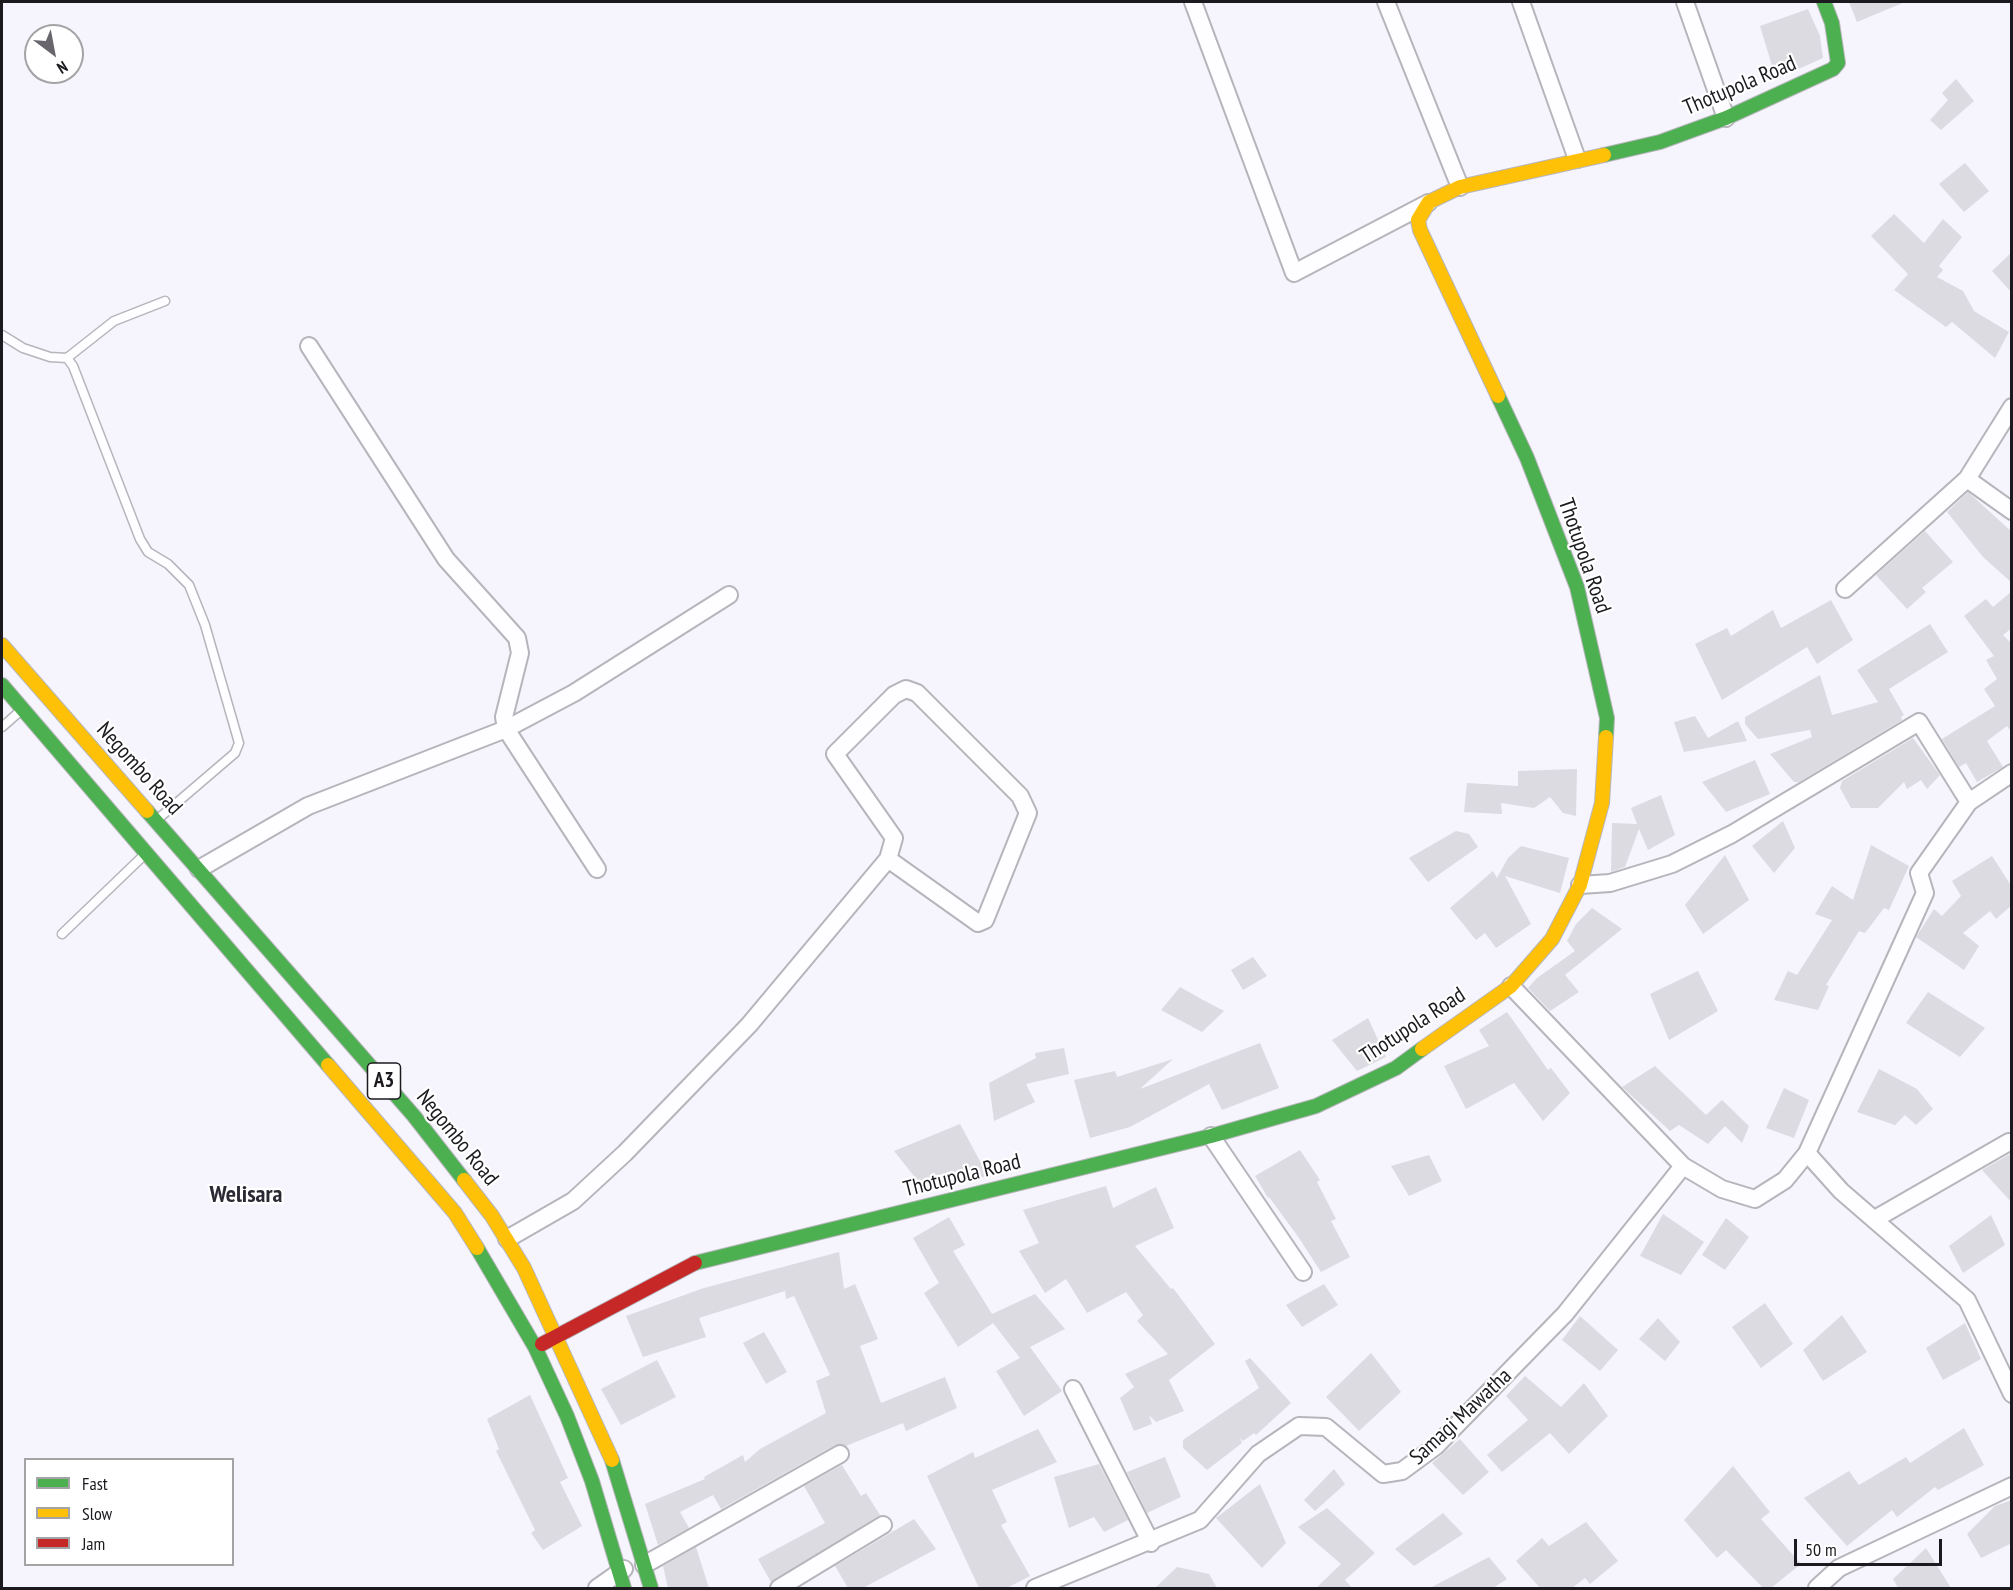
<!DOCTYPE html>
<style>
body{margin:0}
#map{position:relative;width:2013px;height:1590px;overflow:hidden;background:#f6f4fc;font-family:"PT Sans Narrow",sans-serif}
canvas{display:block}
.frame{position:absolute;inset:0;border:3px solid #1c1a1f;pointer-events:none}
.legend{position:absolute;left:24px;top:1458px;width:210px;height:108px;box-sizing:border-box;background:#fff;border:2px solid #a4a3a5;margin:0;padding:8px 10px;list-style:none;font-size:18px;color:#1c1a1f}
.legend li{display:flex;align-items:center;gap:12px;height:30px}
.legend b{width:30px;border:2px solid #a4a3a5}
.north{position:absolute;left:24px;top:24px;width:60px;height:60px;box-sizing:border-box;background:#fff;border:2px solid #a4a3a5;border-radius:50%;rotate:148deg;font-size:16px;font-weight:700;line-height:24px;text-align:center;color:#1c1a1f}
.north::after{content:'';display:block;margin:auto;width:21px;height:27px;background:#68666c;clip-path:polygon(50% 0,100% 100%,50% 72%,0 100%)}
.scale{position:absolute;left:1794px;top:1539px;width:148px;height:27px;box-sizing:border-box;border:3px solid #1c1a1f;border-top:0;padding-left:8px;font-size:18px;line-height:21px;white-space:nowrap;color:#1c1a1f;-webkit-text-stroke:4px #fff;paint-order:stroke}
</style>
<div id="map">
<canvas width="2013" height="1590"></canvas>
<div class="frame"></div>
<ul class="legend">
<li><b style="height:8px;background:#4caf50"></b>Fast</li>
<li><b style="height:8px;background:#ffc107"></b>Slow</li>
<li><b style="height:8px;background:#c62828"></b>Jam</li>
</ul>
<div class="north">N</div>
<div class="scale">50 m</div>
</div>
<script>
const ctx = document.querySelector('canvas').getContext('2d');
ctx.lineJoin = 'round';
function fillPath(path, color) {
  ctx.fillStyle = color;
  ctx.fill(path, 'evenodd');
}
function toPath(rows) {
  const path = new Path2D();
  for (const r of rows) {
    path.moveTo(r[0], r[1]);
    for (let i = 2; i < r.length; i += 2) path.lineTo(r[i], r[i + 1]);
  }
  return path;
}
function strokePath(path, color, width, dash) {
  ctx.strokeStyle = color;
  ctx.lineWidth = width;
  ctx.lineCap = dash ? 'butt' : 'round';
  ctx.setLineDash(dash || []);
  ctx.stroke(path);
}
function drawText(font, color, halo, rows, align = 'center') {
  ctx.font = font + ' "PT Sans Narrow",sans-serif';
  ctx.lineWidth = 4.5;
  ctx.setLineDash([]);
  ctx.textBaseline = 'middle';
  ctx.strokeStyle = halo;
  ctx.fillStyle = color;
  for (const [text, x, y, turn = 0] of rows) {
    ctx.save();
    ctx.translate(x, y);
    ctx.rotate((+turn || 0) * Math.PI / 180);
    ctx.textAlign = isNaN(turn) ? turn : align;
    if (halo) ctx.strokeText(text, 0, 0);
    ctx.fillText(text, 0, 0);
    ctx.restore();
  }
}
fillPath(toPath([
 [1849,2,1905,2,1857,22],
 [1808,9,1820,36,1823,58,1776,79,1760,26],
 [1956,79,1974,101,1941,130,1930,120,1948,100,1942,93],
 [1965,163,1989,191,1964,212,1939,184],
 [1894,214,1924,243,1943,219,1962,237,1939,266,1943,270,1937,277,1963,291,1974,311,2009,332,1995,358,1952,322,1946,327,1894,290,1908,274,1871,236],
 [2012,252,2012,293,1992,271],
 [1968,492,2012,532,2012,583,1983,557,1947,512],
 [1925,531,1953,562,1922,588,1926,592,1907,609,1876,575],
 [2012,591,2012,628,2003,635,2012,644,2012,733,2007,726,1987,741,2003,767,1977,782,1966,763,1959,767,1942,739,1995,706,1984,689,1997,679,1986,660,1994,656,1964,616,1986,599,1993,607],
 [1831,600,1853,640,1817,664,1807,647,1722,700,1695,644,1727,628,1731,636,1773,610,1781,628],
 [1930,624,1948,652,1889,689,1904,715,1901,717,1902,720,1799,782,1794,782,1770,754,1812,737,1810,730,1758,739,1745,724,1745,717,1820,675,1832,715,1878,702,1857,670],
 [1695,716,1708,738,1738,721,1747,741,1684,752,1674,722],
 [1913,738,1940,775,1927,789,1921,780,1907,789,1904,782,1878,808,1851,808,1840,788,1842,781],
 [1755,760,1770,794,1726,812,1702,782],
 [1577,769,1576,816,1563,813,1550,797,1534,808,1501,803,1502,814,1464,812,1467,783,1518,786,1518,771],
 [1661,795,1675,835,1648,850,1639,829,1625,867,1611,872,1612,823,1637,824,1631,808],
 [1783,821,1795,848,1774,873,1752,846],
 [1456,831,1469,834,1478,847,1428,882,1409,858],
 [1871,845,1909,866,1889,910,1884,908,1865,933,1859,931,1826,985,1829,986,1818,1010,1774,1000,1788,971,1797,975,1832,920,1815,914,1832,886,1853,900],
 [1521,846,1569,858,1560,893,1505,876,1531,924,1496,948,1485,933,1476,940,1450,908,1493,871,1497,878,1508,858],
 [1725,855,1749,900,1703,934,1685,905],
 [1992,856,2012,887,2012,905,1996,919,1990,911,1963,933,1979,946,1964,970,1916,937,1934,909,1942,916,1961,896,1952,881],
 [1592,908,1622,929,1565,975,1579,992,1550,1011,1528,988,1537,978,1575,951,1567,941,1576,924],
 [1253,957,1267,976,1243,990,1231,970],
 [1698,971,1718,1011,1669,1040,1650,994],
 [1180,987,1203,1000,1224,1011,1202,1032,1161,1010],
 [1928,992,1985,1028,1960,1057,1906,1023],
 [1507,1012,1548,1070,1551,1068,1570,1093,1543,1121,1514,1083,1466,1109,1444,1066,1489,1046,1479,1030],
 [1368,1018,1386,1057,1357,1071,1332,1040],
 [1260,1043,1279,1088,1222,1110,1209,1084,1130,1127,1090,1138,1074,1080,1115,1071,1117,1077,1173,1059,1140,1089],
 [1064,1048,1069,1074,1026,1084,1035,1102,994,1121,989,1083,1036,1058,1035,1053],
 [1655,1066,1706,1115,1722,1100,1749,1126,1742,1143,1725,1126,1708,1144,1679,1125,1670,1131,1622,1087],
 [1879,1069,1917,1089,1933,1109,1916,1125,1905,1115,1895,1125,1857,1112],
 [1784,1088,1809,1100,1794,1138,1766,1128],
 [960,1124,988,1176,956,1184,952,1174,926,1191,894,1151],
 [1300,1150,1320,1180,1317,1182,1336,1219,1331,1221,1350,1257,1321,1272,1299,1238,1269,1197,1268,1198,1255,1176],
 [2012,1153,2012,1203,1982,1170],
 [1429,1155,1442,1181,1409,1196,1391,1166],
 [1106,1186,1113,1208,1156,1187,1174,1228,1135,1246,1171,1289,1173,1288,1215,1344,1169,1380,1184,1411,1156,1422,1149,1415,1152,1424,1134,1431,1120,1398,1134,1387,1125,1374,1168,1354,1137,1321,1143,1315,1126,1292,1087,1313,1066,1279,1045,1293,1019,1251,1039,1243,1023,1210],
 [1663,1214,1704,1242,1681,1275,1640,1256],
 [1991,1215,2005,1245,1963,1273,1949,1246],
 [949,1217,965,1245,953,1251,992,1314,1035,1294,1065,1329,1030,1347,1062,1391,1024,1416,996,1371,1020,1358,993,1323,958,1347,924,1293,939,1283,913,1238],
 [1726,1218,1749,1237,1725,1270,1702,1255],
 [839,1252,844,1289,855,1284,878,1339,860,1346,881,1403,945,1377,957,1408,906,1431,903,1423,846,1446,835,1445,721,1509,713,1495,680,1512,689,1528,658,1545,645,1504,705,1479,704,1477,743,1455,745,1462,760,1449,826,1413,816,1381,830,1375,794,1296,786,1299,785,1291,699,1318,706,1337,643,1357,626,1316,704,1288],
 [1324,1284,1338,1305,1302,1327,1286,1305],
 [1765,1303,1793,1344,1761,1368,1732,1327],
 [1842,1315,1867,1352,1823,1381,1803,1350],
 [1580,1316,1618,1350,1600,1371,1562,1340],
 [1658,1318,1680,1342,1665,1361,1639,1339],
 [1965,1323,1981,1359,1943,1380,1926,1348],
 [764,1332,787,1372,766,1384,743,1343],
 [1371,1353,1401,1392,1359,1431,1326,1397],
 [1250,1358,1291,1403,1256,1435,1254,1433,1243,1441,1240,1438,1242,1443,1207,1470,1183,1448,1183,1440,1259,1388,1245,1361],
 [657,1360,676,1397,621,1425,601,1389],
 [1525,1376,1561,1407,1584,1383,1608,1416,1569,1454,1550,1433,1502,1472,1487,1455,1528,1420,1506,1396],
 [530,1395,568,1478,560,1482,582,1526,543,1550,531,1533,535,1530,496,1451,499,1449,487,1419],
 [1964,1428,1984,1465,1938,1490,1935,1487,1897,1517,1892,1510,1847,1546,1804,1498,1849,1471,1859,1485,1906,1457,1910,1463],
 [1038,1429,1057,1462,992,1490,1007,1522,1001,1525,1030,1576,1007,1588,979,1588,927,1476,973,1452,975,1458],
 [1460,1439,1489,1472,1463,1495,1432,1463],
 [1165,1457,1181,1497,1147,1513,1127,1472],
 [1099,1464,1128,1520,1104,1532,1094,1517,1069,1528,1054,1477],
 [842,1465,861,1496,866,1493,880,1515,771,1582,758,1559,825,1523,804,1486],
 [1733,1466,1770,1512,1761,1519,1801,1564,1771,1588,1763,1588,1726,1550,1717,1558,1684,1520],
 [1334,1469,1345,1484,1315,1511,1304,1500],
 [1260,1484,1286,1543,1262,1568,1216,1518],
 [2012,1500,2012,1543,1981,1558,1967,1534,1995,1506],
 [1327,1508,1375,1553,1345,1580,1352,1588,1316,1588,1341,1564,1298,1527],
 [1443,1513,1463,1534,1414,1566,1395,1549],
 [914,1519,936,1549,863,1588,848,1588,835,1566],
 [1586,1522,1618,1561,1590,1584,1585,1578,1572,1588,1540,1588,1516,1561,1542,1538,1549,1546],
 [696,1547,709,1588,668,1588,663,1566],
 [1926,1548,1951,1588,1898,1588,1893,1579],
 [1489,1557,1507,1579,1493,1588,1430,1588],
 [1177,1567,1209,1574,1217,1588,1155,1588]
]), '#dcdbe1');
const lane = toPath([
 [2,335,23,348,50,357,67,358,73,366,140,539,148,552,168,564,189,585,205,625,239,743,235,753,159,818],
 [67,358,114,321,165,301],
 [2,727,18,713],
 [62,934,141,858]
]);
const street = toPath([
 [1193,2,1294,273,1428,203],
 [1386,2,1460,187],
 [1521,2,1577,159],
 [1685,2,1726,118],
 [309,346,446,559,517,638,520,653,504,717,506,729,597,869],
 [1967,479,2012,511],
 [1845,589,1967,479,2012,407],
 [199,869,308,806,506,729,574,693,729,595],
 [1580,885,1610,883,1672,864,1732,834,1919,722,1969,802,2012,773],
 [1511,986,1683,1166,1722,1189,1755,1199,1785,1180,1807,1153,1925,893,1919,873,1969,802],
 [1211,1136,1303,1272],
 [1807,1153,1841,1191,1967,1300,2012,1394],
 [1875,1219,2009,1142],
 [507,1239,573,1201,625,1153,749,1025,888,859,894,838,835,754,894,695,906,689,917,693,1020,796,1028,813,985,920,978,923,888,859],
 [1073,1389,1151,1543],
 [644,1565,840,1454],
 [597,1588,624,1569],
 [779,1588,883,1525],
 [1035,1588,1200,1520,1258,1454,1299,1426,1326,1427,1383,1474,1402,1471,1436,1446,1565,1314,1683,1166],
 [1817,1588,1839,1568,2012,1486]
]);
const fast = toPath([
 [1604,155,1660,142,1726,118,1833,69,1838,63,1832,23,1824,2],
 [1498,396,1527,458,1577,587,1607,718,1606,737],
 [2,685,328,1065],
 [147,811,414,1116,464,1180],
 [477,1248,535,1347,567,1416,592,1481,624,1588],
 [695,1263,1211,1136,1316,1106,1396,1068,1422,1049],
 [612,1460,651,1588]
]);
const slow = toPath([
 [1498,396,1420,230,1418,220,1429,202,1460,187,1604,155],
 [2,645,147,811],
 [1422,1049,1511,986,1552,939,1580,885,1602,803,1606,737],
 [328,1065,455,1213,477,1248],
 [464,1180,492,1216,524,1268,612,1460]
]);
const jam = toPath([
 [542,1344,695,1263]
]);
strokePath(lane, '#b6b5bb', 11);
strokePath(street, '#b6b5bb', 20);
strokePath(fast, '#b6b5bb', 16);
strokePath(slow, '#b6b5bb', 16);
strokePath(jam, '#b6b5bb', 16);
strokePath(lane, '#fefdff', 8);
strokePath(street, '#fefdff', 16);
strokePath(fast, '#4caf50', 14);
strokePath(slow, '#ffc107', 14);
strokePath(jam, '#c62828', 14);
for (const [x, y, w] of [
 [384,1081,33]
]) {
  const box = new Path2D();
  box.roundRect(x - w / 2, y - 18, w, 36, 4.5);
  ctx.fillStyle = '#fff';
  ctx.fill(box);
  strokePath(box, '#1c1a1f', 1.5);
}
drawText('bold 21px', '#1c1a1f', null, [
 ["A3",384,1081]
]);
drawText('22px', '#1c1a1f', '#fff', [
 ["Thotupola Road",1740,86,-23],
 ["Thotupola Road",1584,556,71],
 ["Negombo Road",139,769,48],
 ["Thotupola Road",1413,1026,-33],
 ["Negombo Road",457,1138,51],
 ["Thotupola Road",962,1176,-14],
 ["Samagi Mawatha",1461,1417,-43]
]);
drawText('bold 24px', '#2c2934', '#fff', [
 ["Welisara",246,1195]
]);
</script>
